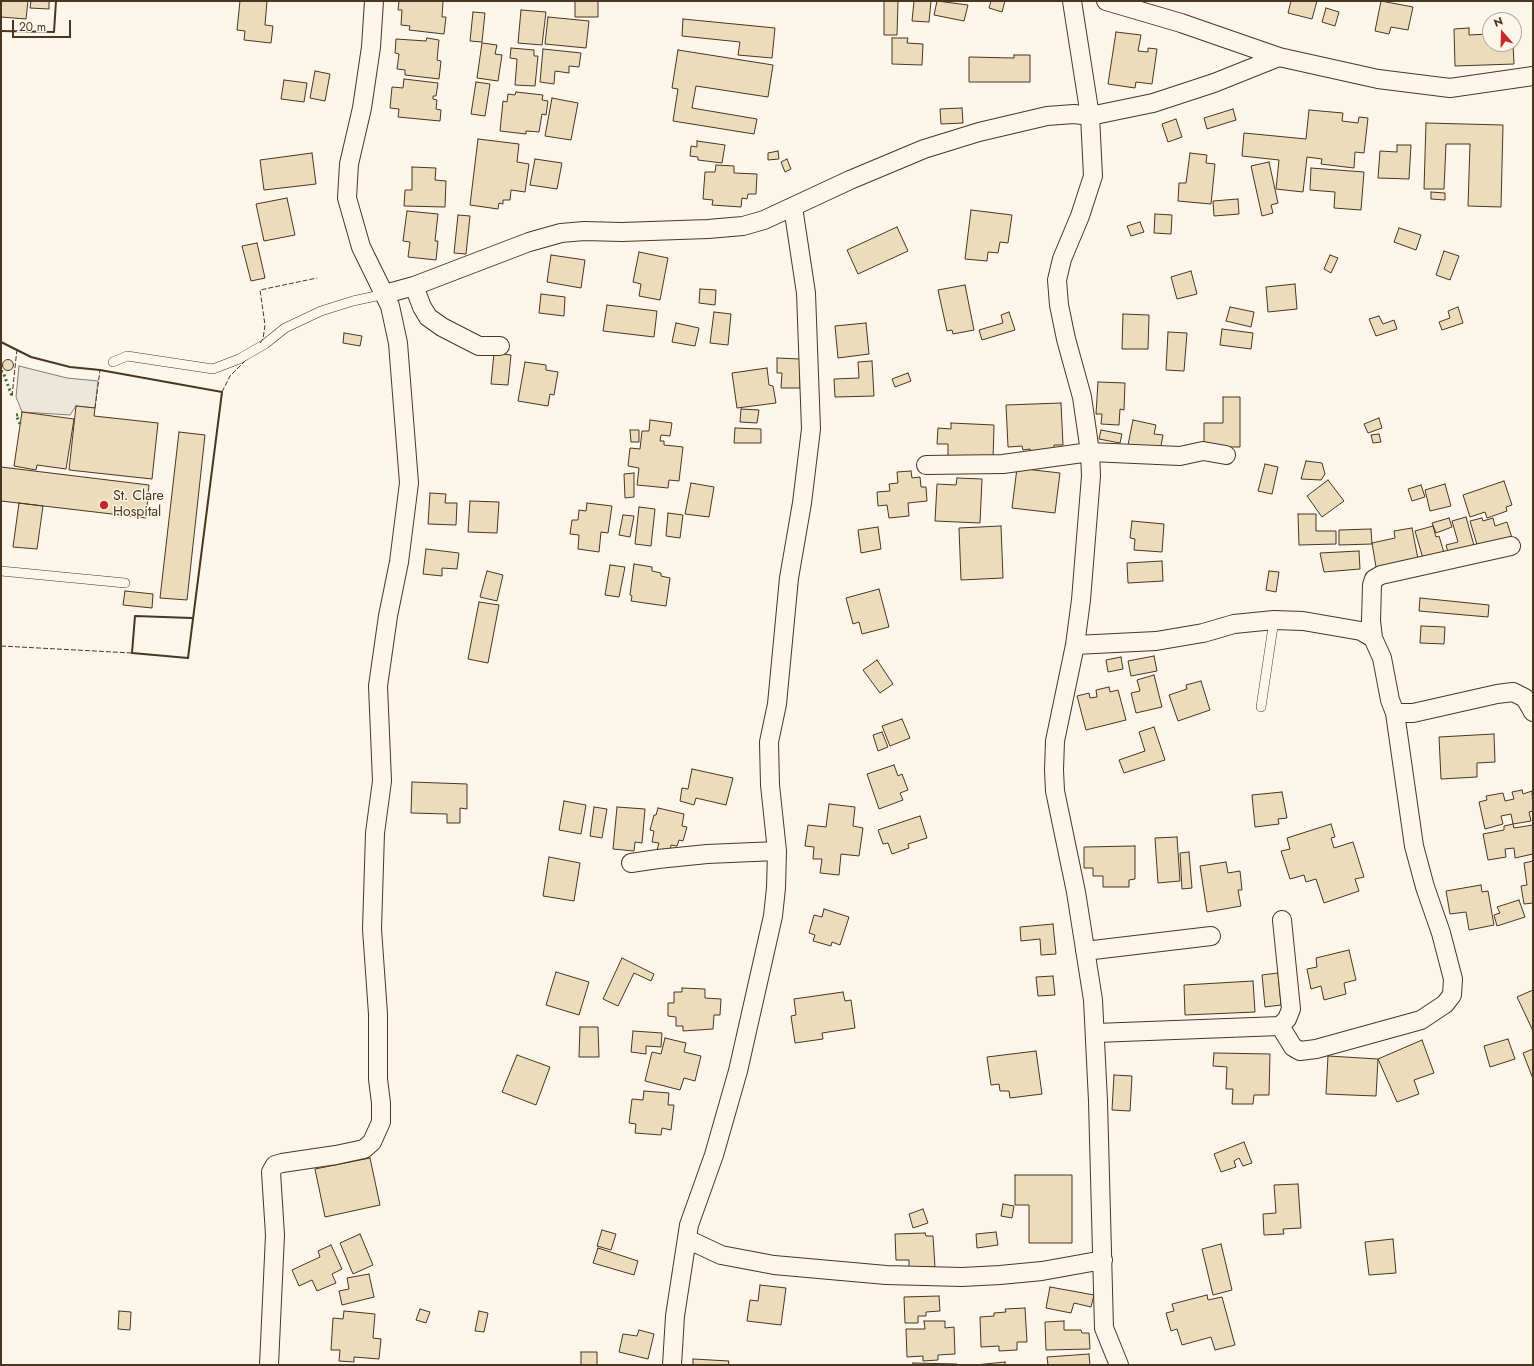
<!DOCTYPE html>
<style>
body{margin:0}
#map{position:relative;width:1534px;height:1366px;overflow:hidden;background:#fbf6e9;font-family:Jost,sans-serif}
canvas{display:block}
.frame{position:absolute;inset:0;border:2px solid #4a3520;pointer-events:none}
.north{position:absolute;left:1482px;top:12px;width:40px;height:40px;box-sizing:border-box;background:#fbf6e9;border:1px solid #b4a999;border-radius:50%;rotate:340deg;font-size:11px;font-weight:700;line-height:16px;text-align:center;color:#4a3520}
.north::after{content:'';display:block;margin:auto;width:14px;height:18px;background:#c62828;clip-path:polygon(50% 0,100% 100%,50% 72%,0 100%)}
.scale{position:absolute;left:12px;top:20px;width:59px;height:18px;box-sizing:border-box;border:2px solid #4a3520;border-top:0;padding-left:5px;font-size:12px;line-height:14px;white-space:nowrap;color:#4a3520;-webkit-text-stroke:3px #fbf6e9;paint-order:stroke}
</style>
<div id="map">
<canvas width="1534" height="1366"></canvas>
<div class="frame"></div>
<div class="north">N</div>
<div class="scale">20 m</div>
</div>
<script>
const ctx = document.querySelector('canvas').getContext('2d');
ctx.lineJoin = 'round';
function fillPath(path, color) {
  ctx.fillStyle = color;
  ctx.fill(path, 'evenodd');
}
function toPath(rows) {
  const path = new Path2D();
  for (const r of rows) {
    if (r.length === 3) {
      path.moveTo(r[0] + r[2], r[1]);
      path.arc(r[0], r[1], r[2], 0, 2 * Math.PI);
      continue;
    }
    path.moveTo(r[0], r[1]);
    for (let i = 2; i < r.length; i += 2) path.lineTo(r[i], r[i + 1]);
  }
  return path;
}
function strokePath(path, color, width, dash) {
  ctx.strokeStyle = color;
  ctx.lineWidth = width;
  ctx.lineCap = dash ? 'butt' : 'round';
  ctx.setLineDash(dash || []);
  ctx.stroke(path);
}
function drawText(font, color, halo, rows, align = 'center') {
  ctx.font = font + ' Jost,sans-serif';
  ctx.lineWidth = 3;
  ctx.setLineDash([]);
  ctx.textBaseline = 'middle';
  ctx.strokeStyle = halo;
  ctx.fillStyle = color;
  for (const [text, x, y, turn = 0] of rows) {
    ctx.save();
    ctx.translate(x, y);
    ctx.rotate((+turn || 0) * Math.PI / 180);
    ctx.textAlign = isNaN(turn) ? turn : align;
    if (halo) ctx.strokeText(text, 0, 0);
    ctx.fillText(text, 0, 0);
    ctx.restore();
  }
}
const parking = toPath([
 [19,366,67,378,98,381,95,408,76,406,70,415,22,412,16,397,19,366]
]);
fillPath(parking, '#ede7d9');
strokePath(parking, '#887966', 1);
const building = toPath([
 [1,1,28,1,26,19,1,17,1,1],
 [31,1,49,1,49,9,30,8,31,1],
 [240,1,267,1,265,25,273,26,271,43,244,40,245,31,237,30,240,1],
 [399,1,443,1,442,17,446,17,444,34,409,30,410,26,401,25,402,10,398,10,399,1],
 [575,1,598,1,598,17,575,17,575,1],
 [884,1,898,1,897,35,884,35,884,1],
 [914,1,931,1,929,22,912,21,914,1],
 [937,1,968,5,964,21,934,15,937,1],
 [991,1,1005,1,1002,12,989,8,991,1],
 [1291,1,1317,1,1312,19,1288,13,1291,1],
 [1381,1,1413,7,1408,30,1391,27,1389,34,1375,31,1381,1],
 [1326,8,1339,12,1335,26,1322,22,1326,8],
 [521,10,546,12,542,45,518,43,521,10],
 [473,12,485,13,482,42,470,41,473,12],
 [548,17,589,21,586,48,545,44,548,17],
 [683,19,775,28,772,58,738,55,740,42,682,36,683,19],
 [1469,28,1469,35,1490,34,1490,44,1513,44,1514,64,1455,66,1454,29,1469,28],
 [1116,32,1141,35,1138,51,1148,52,1148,48,1157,49,1152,84,1136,82,1135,88,1108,84,1116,32],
 [427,38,439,40,437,60,441,61,439,79,405,75,405,70,397,69,399,54,395,53,396,39,426,41,427,38],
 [892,38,908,38,907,43,923,44,922,65,892,64,892,38],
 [482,43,497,45,495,54,502,55,498,81,477,78,482,43],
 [511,48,534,50,534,56,538,56,535,86,515,85,517,59,510,58,511,48],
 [543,49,581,53,579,67,569,66,569,73,555,71,554,84,540,82,543,49],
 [678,50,773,65,768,97,696,86,692,108,757,119,754,134,673,121,678,89,672,88,678,50],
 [1014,55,1030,55,1030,82,969,82,969,57,1014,58,1014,55],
 [315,71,330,74,325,101,310,98,315,71],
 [404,79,438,83,436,96,433,96,433,99,437,100,436,109,441,110,440,121,398,117,399,109,390,108,392,87,403,88,404,79],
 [284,80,307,83,304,102,281,99,284,80],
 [476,82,490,84,485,116,471,114,476,82],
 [516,92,543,95,542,100,548,101,546,115,542,114,539,132,526,131,526,134,500,131,503,101,507,102,508,94,515,95,516,92],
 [552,98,578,103,571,140,545,136,552,98],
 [962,108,963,123,941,124,940,109,962,108],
 [1233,109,1236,120,1207,129,1204,118,1233,109],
 [1309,110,1343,113,1342,121,1358,123,1359,117,1368,118,1364,153,1355,152,1354,168,1321,164,1322,159,1307,157,1303,192,1276,189,1279,160,1242,156,1244,133,1306,139,1309,110],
 [1176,119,1182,137,1168,142,1162,124,1176,119],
 [1426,123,1503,125,1501,207,1468,206,1470,144,1446,144,1444,189,1424,189,1426,123],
 [478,139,519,144,517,162,529,164,525,192,511,190,510,200,503,200,503,204,499,203,498,209,470,205,478,139],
 [697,141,725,145,722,163,698,160,698,157,690,156,691,146,697,147,697,141],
 [1397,145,1411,145,1409,179,1378,178,1380,151,1397,152,1397,145],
 [778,151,779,159,768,160,768,153,778,151],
 [312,153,316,184,264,190,260,160,312,153],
 [1190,153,1207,155,1206,163,1215,164,1211,204,1178,201,1179,183,1186,183,1190,153],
 [535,159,562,163,557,189,530,185,535,159],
 [787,159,791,169,785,172,781,162,787,159],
 [1269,162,1278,203,1271,205,1273,213,1262,216,1251,166,1269,162],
 [716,165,734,166,734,173,757,174,756,194,748,194,747,199,742,198,741,207,712,205,713,200,703,199,705,172,715,172,716,165],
 [412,167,436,168,435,180,446,181,445,207,404,206,405,190,412,190,412,167],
 [1311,168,1364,172,1361,210,1334,208,1335,192,1310,190,1311,168],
 [1431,192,1445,193,1445,200,1431,199,1431,192],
 [287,198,295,235,264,241,256,204,287,198],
 [1238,199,1239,214,1214,216,1213,201,1238,199],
 [971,210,1012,215,1008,243,1000,242,998,253,988,252,987,261,965,259,971,210],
 [407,211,438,214,435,241,438,241,436,260,408,257,410,242,403,241,407,211],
 [1155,214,1172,215,1171,234,1154,233,1155,214],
 [458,215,470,216,466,254,454,253,458,215],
 [1140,222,1144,232,1131,236,1127,226,1140,222],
 [897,227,908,251,858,274,847,250,897,227],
 [1399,228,1421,235,1416,250,1394,242,1399,228],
 [257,243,265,278,251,281,242,246,257,243],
 [1444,251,1459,256,1450,280,1436,275,1444,251],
 [639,252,668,258,660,300,639,296,641,284,633,282,639,252],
 [551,255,585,260,581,288,547,282,551,255],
 [1330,255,1338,258,1331,273,1324,269,1330,255],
 [1191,271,1197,294,1177,299,1171,277,1191,271],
 [1295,284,1297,309,1268,312,1266,287,1295,284],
 [965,285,974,330,953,334,952,330,947,331,938,290,965,285],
 [700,289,716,290,715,305,699,303,700,289],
 [541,294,565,297,564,316,539,313,541,294],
 [607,305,657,311,654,337,603,331,607,305],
 [1230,307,1254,312,1251,327,1226,321,1230,307],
 [1458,307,1463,323,1442,330,1439,322,1450,318,1448,311,1458,307],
 [714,312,731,314,728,345,710,343,714,312],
 [1009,312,1015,330,982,340,979,330,1003,323,1001,315,1009,312],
 [1123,314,1149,315,1148,349,1122,349,1123,314],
 [1379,316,1383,324,1394,320,1397,329,1376,336,1369,319,1379,316],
 [676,323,699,328,695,346,672,342,676,323],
 [866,323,869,354,838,358,835,326,866,323],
 [1222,329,1253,333,1251,349,1220,345,1222,329],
 [1168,332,1187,333,1184,371,1166,370,1168,332],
 [344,333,362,336,360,346,343,343,344,333],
 [494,353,511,355,508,385,491,384,494,353],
 [777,358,800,359,800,388,781,388,782,373,777,373,777,358],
 [8,365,5.5],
 [872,361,874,396,835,397,834,379,859,378,858,362,872,361],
 [525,362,546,365,546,370,558,372,554,395,550,394,548,406,518,401,525,362],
 [767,368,769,385,773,386,776,403,737,408,732,373,767,368],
 [908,373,911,381,895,387,892,379,908,373],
 [1098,382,1125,383,1124,410,1120,409,1119,425,1101,424,1102,414,1096,414,1098,382],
 [1223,397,1240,397,1240,447,1204,447,1204,423,1223,423,1223,397],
 [1061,403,1063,445,1054,445,1054,449,1031,454,1030,449,1023,450,1022,446,1008,447,1006,405,1061,403],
 [76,406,95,408,94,416,158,423,152,479,69,470,76,406],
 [741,409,759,410,757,423,740,422,741,409],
 [22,412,74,419,66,469,37,465,36,470,14,466,22,412],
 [1379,418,1382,428,1368,433,1364,424,1379,418],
 [650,420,672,423,670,436,661,435,660,441,664,441,664,445,683,447,679,481,669,480,668,488,637,485,639,468,628,466,630,448,640,449,642,431,649,431,650,420],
 [1133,420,1156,425,1154,434,1163,435,1160,451,1128,445,1133,420],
 [951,423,994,425,993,460,948,458,948,444,937,444,938,428,951,429,951,423],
 [735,428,761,429,761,443,734,443,735,428],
 [630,430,639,430,639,442,631,442,630,430],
 [1101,430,1122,434,1120,443,1099,439,1101,430],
 [179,432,205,435,187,600,160,598,179,432],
 [1379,434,1381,442,1373,443,1371,435,1379,434],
 [1306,461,1322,463,1325,474,1321,480,1301,479,1306,461],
 [1265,464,1278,467,1272,494,1258,491,1265,464],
 [1,467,149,485,146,518,1,501,1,467],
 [1017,468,1060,473,1055,513,1012,508,1017,468],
 [911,471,912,478,920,477,921,487,926,487,927,501,908,503,909,516,889,518,887,505,878,506,877,492,890,491,889,484,898,483,897,472,911,471],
 [634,473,634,497,625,498,624,474,634,473],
 [957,478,982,479,980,523,935,521,937,484,956,485,957,478],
 [1328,480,1344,501,1322,517,1307,496,1328,480],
 [1504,481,1512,505,1506,507,1507,511,1487,518,1485,512,1470,517,1463,495,1504,481],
 [691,483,714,487,709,517,685,514,691,483],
 [1445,484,1451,506,1430,511,1425,490,1445,484],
 [1421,485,1425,497,1412,501,1408,489,1421,485],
 [430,493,446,494,445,503,457,503,456,525,428,524,430,493],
 [470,501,499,502,497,533,468,532,470,501],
 [19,503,43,506,37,549,13,547,19,503],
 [587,503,612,506,608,533,601,532,599,552,578,549,579,535,570,534,572,520,578,520,579,510,586,511,587,503],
 [639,507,655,509,651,546,635,544,639,507],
 [668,513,683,515,680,538,666,536,668,513],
 [1298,514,1316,514,1316,531,1336,531,1336,544,1299,545,1298,514],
 [623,515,634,516,630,537,619,535,623,515],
 [1466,517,1475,549,1449,556,1446,545,1458,542,1452,521,1466,517],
 [1449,518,1452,527,1436,533,1432,523,1449,518],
 [1482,518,1483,521,1493,518,1495,526,1507,522,1512,538,1478,548,1470,521,1482,518],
 [1132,521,1164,524,1162,552,1134,550,1135,539,1130,538,1132,521],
 [1001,526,1003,578,961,580,959,528,1001,526],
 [1433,526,1436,537,1439,536,1445,556,1424,562,1415,531,1433,526],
 [878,527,881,549,861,553,858,530,878,527],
 [1412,528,1418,559,1376,567,1372,543,1395,538,1394,531,1412,528],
 [1371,529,1372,544,1339,545,1339,530,1371,529],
 [426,549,459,553,457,569,442,568,442,576,423,574,426,549],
 [1359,551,1360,569,1324,572,1320,553,1359,551],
 [1162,561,1163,581,1128,583,1127,563,1162,561],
 [634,564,652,567,652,571,661,573,661,576,670,578,666,606,631,601,632,596,630,595,634,564],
 [610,565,625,567,619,597,605,595,610,565],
 [487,571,503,575,497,601,480,597,487,571],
 [1269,571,1279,572,1276,592,1266,590,1269,571],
 [879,589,889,627,862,634,859,622,853,624,846,598,879,589],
 [125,591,153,594,152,608,123,605,125,591],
 [1420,598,1489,605,1488,617,1419,611,1420,598],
 [479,602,499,605,488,663,468,659,479,602],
 [1421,626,1445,627,1444,644,1420,643,1421,626],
 [1154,656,1157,671,1131,676,1128,661,1154,656],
 [1121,657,1123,669,1108,672,1106,660,1121,657],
 [877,660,893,684,880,693,863,670,877,660],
 [1154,675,1162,707,1136,713,1131,693,1140,691,1137,680,1154,675],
 [1201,681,1210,710,1178,721,1169,695,1187,689,1186,685,1201,681],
 [1109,687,1110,692,1118,690,1126,720,1086,730,1077,696,1089,693,1090,698,1097,697,1096,690,1109,687],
 [902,719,910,738,890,746,882,726,902,719],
 [1154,727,1165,760,1124,773,1119,760,1145,751,1139,732,1154,727],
 [882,732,888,747,878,751,873,735,882,732],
 [1494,734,1495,762,1477,763,1477,777,1441,779,1439,737,1494,734],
 [894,765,898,776,902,774,908,790,900,793,903,800,879,809,867,774,894,765],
 [692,769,733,778,726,805,696,798,694,805,680,801,682,788,688,789,692,769],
 [412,782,467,784,467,809,460,808,460,823,447,823,447,814,411,813,412,782],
 [1522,790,1523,794,1532,791,1533,811,1529,812,1531,821,1513,824,1511,814,1501,816,1503,824,1485,829,1479,802,1487,800,1486,796,1503,793,1505,801,1514,799,1512,792,1522,790],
 [1282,792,1287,818,1278,819,1279,824,1255,827,1252,795,1282,792],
 [564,801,586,805,581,834,559,830,564,801],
 [829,804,855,807,853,826,863,828,859,856,841,854,839,875,820,873,822,859,813,859,814,847,805,846,808,825,826,827,829,804],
 [594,807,607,809,602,838,590,836,594,807],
 [617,807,645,809,642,843,635,842,634,851,613,849,617,807],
 [658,808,684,814,682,826,687,827,683,841,679,840,677,846,671,845,670,853,657,850,659,843,652,842,654,831,650,830,654,815,656,815,658,808],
 [920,816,927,838,908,844,909,848,892,854,888,843,883,844,878,830,920,816],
 [1331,824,1335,837,1331,838,1334,848,1353,842,1364,877,1355,879,1359,891,1324,903,1316,879,1306,882,1304,875,1290,879,1281,851,1290,849,1287,838,1331,824],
 [1513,824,1514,828,1533,825,1533,854,1515,858,1514,848,1505,849,1506,857,1488,860,1483,834,1504,830,1504,826,1513,824],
 [1177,837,1180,881,1158,883,1155,838,1177,837],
 [1135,846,1135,879,1129,880,1129,887,1103,887,1103,876,1093,876,1093,868,1084,868,1084,847,1135,846],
 [1189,852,1192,888,1182,889,1180,853,1189,852],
 [549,857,580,863,574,901,543,896,549,857],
 [1533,861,1533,903,1524,904,1521,886,1527,885,1524,863,1533,861],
 [1226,862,1228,873,1240,871,1242,890,1238,890,1241,906,1207,912,1200,866,1226,862],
 [1481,885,1482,892,1488,891,1494,925,1469,930,1466,912,1450,914,1446,891,1481,885],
 [1519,900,1525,917,1497,926,1494,915,1500,913,1497,907,1519,900],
 [824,909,849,917,840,945,832,942,831,946,813,941,815,935,809,933,814,915,822,917,824,909],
 [1053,924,1056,954,1041,955,1040,939,1021,941,1020,927,1053,924],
 [1349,950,1356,980,1344,983,1346,994,1324,1000,1321,986,1311,989,1307,969,1317,967,1316,958,1349,950],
 [622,958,654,974,651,981,634,973,618,1006,603,999,622,958],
 [556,972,589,982,579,1015,546,1005,556,972],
 [1278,973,1281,1005,1265,1007,1262,975,1278,973],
 [1053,976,1055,995,1038,996,1036,977,1053,976],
 [1253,981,1255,1012,1185,1015,1184,985,1253,981],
 [682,988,705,989,705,998,721,999,720,1015,714,1015,713,1029,683,1031,683,1026,676,1026,676,1017,668,1016,668,1003,674,1003,674,992,682,992,682,988],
 [1533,990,1533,1031,1517,997,1533,990],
 [843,992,845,1001,851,1000,855,1028,822,1033,823,1039,795,1043,791,1016,796,1015,794,999,843,992],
 [580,1027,598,1027,599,1057,579,1057,580,1027],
 [633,1031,662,1033,661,1047,646,1046,646,1054,631,1052,633,1031],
 [665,1038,686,1043,684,1052,701,1056,695,1081,684,1078,680,1090,645,1081,652,1052,661,1054,665,1038],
 [1508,1039,1515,1059,1490,1067,1484,1046,1508,1039],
 [1422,1040,1434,1073,1414,1080,1419,1094,1397,1102,1378,1059,1422,1040],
 [1533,1049,1533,1079,1523,1053,1533,1049],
 [1036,1051,1042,1094,1010,1098,1009,1091,1000,1091,999,1084,991,1085,987,1057,1036,1051],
 [1214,1053,1270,1054,1269,1095,1254,1095,1253,1104,1232,1104,1233,1089,1226,1089,1227,1067,1213,1066,1214,1053],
 [517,1055,550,1067,536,1105,502,1092,517,1055],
 [1328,1056,1378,1059,1376,1096,1326,1094,1328,1056],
 [1114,1075,1132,1076,1130,1111,1112,1110,1114,1075],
 [644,1091,669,1093,668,1105,674,1105,671,1130,662,1128,661,1135,635,1133,636,1124,629,1123,632,1099,643,1100,644,1091],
 [1244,1142,1252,1163,1243,1166,1239,1158,1234,1161,1236,1167,1221,1172,1214,1154,1244,1142],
 [370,1158,380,1205,325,1217,315,1169,370,1158],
 [1015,1175,1072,1175,1072,1243,1029,1243,1029,1205,1015,1205,1015,1175],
 [1298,1184,1301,1228,1283,1229,1284,1234,1264,1235,1263,1214,1276,1213,1274,1185,1298,1184],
 [1003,1204,1014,1206,1012,1218,1001,1216,1003,1204],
 [923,1209,928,1223,913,1228,909,1214,923,1209],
 [602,1230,616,1234,611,1250,597,1246,602,1230],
 [996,1232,998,1245,977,1248,976,1234,996,1232],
 [925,1233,926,1236,933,1236,935,1267,909,1268,909,1260,896,1260,895,1234,925,1233],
 [360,1234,373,1265,353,1274,340,1243,360,1234],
 [1393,1239,1396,1273,1369,1275,1365,1242,1393,1239],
 [1221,1244,1232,1290,1213,1295,1202,1249,1221,1244],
 [331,1245,342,1269,332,1274,336,1283,317,1291,312,1280,299,1286,292,1270,320,1257,318,1251,331,1245],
 [598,1248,638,1261,634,1275,593,1263,598,1248],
 [369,1274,374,1297,342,1305,339,1291,349,1289,347,1278,369,1274],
 [760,1285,786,1288,781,1325,747,1321,750,1300,758,1301,760,1285],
 [1050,1287,1094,1295,1091,1307,1074,1303,1071,1313,1046,1308,1050,1287],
 [1207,1295,1208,1300,1222,1297,1235,1345,1215,1350,1211,1337,1182,1345,1177,1329,1171,1331,1166,1313,1174,1311,1172,1304,1207,1295],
 [939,1296,940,1311,926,1312,926,1316,918,1316,918,1323,905,1323,904,1297,939,1296],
 [1025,1308,1027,1342,1017,1342,1017,1350,999,1351,999,1346,981,1347,980,1317,994,1316,994,1313,1006,1312,1005,1309,1025,1308],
 [420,1309,430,1312,426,1323,416,1320,420,1309],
 [119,1311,131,1312,130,1330,118,1329,119,1311],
 [344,1311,375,1314,373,1338,381,1339,379,1359,354,1357,354,1362,339,1361,340,1350,331,1350,333,1318,343,1319,344,1311],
 [479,1311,488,1313,484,1332,475,1331,479,1311],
 [924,1321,945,1321,945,1328,954,1327,955,1354,938,1355,938,1360,923,1361,923,1356,907,1357,906,1329,925,1329,924,1321],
 [1064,1321,1064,1330,1081,1330,1082,1333,1089,1333,1090,1349,1046,1350,1045,1322,1064,1321],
 [639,1330,654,1334,648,1359,619,1352,623,1334,637,1336,639,1330],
 [581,1352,597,1352,597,1365,581,1365,581,1352],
 [1089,1354,1090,1365,1048,1365,1047,1357,1089,1354],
 [693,1359,729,1361,728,1365,693,1365,693,1359],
 [1005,1362,1005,1365,975,1365,1005,1362],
 [913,1363,957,1364,957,1365,913,1365,913,1363]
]);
fillPath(building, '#ecdcbc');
strokePath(building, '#4a3520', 1);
const lane = toPath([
 [113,362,127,356,213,369,239,359,265,344,285,328,321,311,353,301,385,294],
 [1,571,125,583],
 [1261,707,1274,620]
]);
const street = toPath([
 [1072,1,1090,116,1093,176,1080,216,1062,259,1057,280,1059,305,1066,339,1082,397,1090,452,1091,476,1081,600,1075,645,1055,741,1054,770,1055,791,1076,892,1093,1000,1098,1101,1104,1328,1119,1365],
 [1106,1,1181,23,1279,57,1378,79,1450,88,1533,76],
 [414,286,422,307,428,317,442,327,479,346,500,346],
 [385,294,414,286,529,242,561,233,584,231,622,232,708,229,743,226,764,220,850,180,924,149,979,132,1047,116,1074,114,1090,116,1153,103,1214,83,1279,57],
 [926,465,1003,464,1090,452,1180,456,1203,451,1226,455],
 [1373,638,1371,621,1372,585,1374,579,1381,575,1511,546],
 [1075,645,1156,641,1203,633,1234,624,1274,620,1303,621,1361,631,1373,638,1382,658,1390,700,1395,713,1413,713,1497,694,1513,692,1525,698,1533,712],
 [631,863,658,859,707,854,777,851],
 [1085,951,1211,936],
 [1280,1026,1293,1047,1300,1051,1316,1049,1421,1020,1445,1004,1452,995,1453,979,1441,933,1425,887,1414,846,1395,713],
 [1096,1033,1280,1026,1287,1019,1291,1009,1282,920],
 [687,1239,721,1255,774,1265,886,1275,962,1277,1000,1275,1042,1271,1103,1260],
 [269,1365,275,1235,271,1172,275,1165,282,1163,336,1155,364,1149,372,1142,381,1122,381,1103,378,1079,378,1014,372,929,375,833,382,781,378,686,388,616,399,562,409,483,398,343,390,306,361,247,347,198,349,164,362,108,371,47,374,1],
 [672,1365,675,1316,689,1225,714,1155,738,1071,773,916,776,888,777,851,770,785,769,742,777,704,789,578,802,503,811,429,806,293,793,207]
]);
strokePath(lane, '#4a3520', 10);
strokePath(street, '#4a3520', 20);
strokePath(lane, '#fbf6e9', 9);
strokePath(street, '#fbf6e9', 18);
strokePath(toPath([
 [1,371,3,372,12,396],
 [20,424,16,415,22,414]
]), '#436837', 3, [2, 3]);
strokePath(toPath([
 [260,343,263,339,265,325,260,290,317,278],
 [222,392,230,376,246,360],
 [12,396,17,349],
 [95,408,100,370],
 [1,646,132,653]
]), '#4a3520', 1, [5, 2]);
strokePath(toPath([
 [1,31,54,32,56,1],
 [1,342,31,357,70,367,100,370,222,392,188,658,132,653,135,616,192,618]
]), '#4a3520', 2);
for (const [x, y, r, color] of [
 [104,505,5,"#c62828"]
]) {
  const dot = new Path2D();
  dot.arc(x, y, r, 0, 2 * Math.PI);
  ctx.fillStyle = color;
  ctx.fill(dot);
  strokePath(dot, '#fbf6e9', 1.5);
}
drawText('14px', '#4a3520', '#fbf6e9', [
 ["St. Clare",113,497],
 ["Hospital",113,513]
], 'left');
</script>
